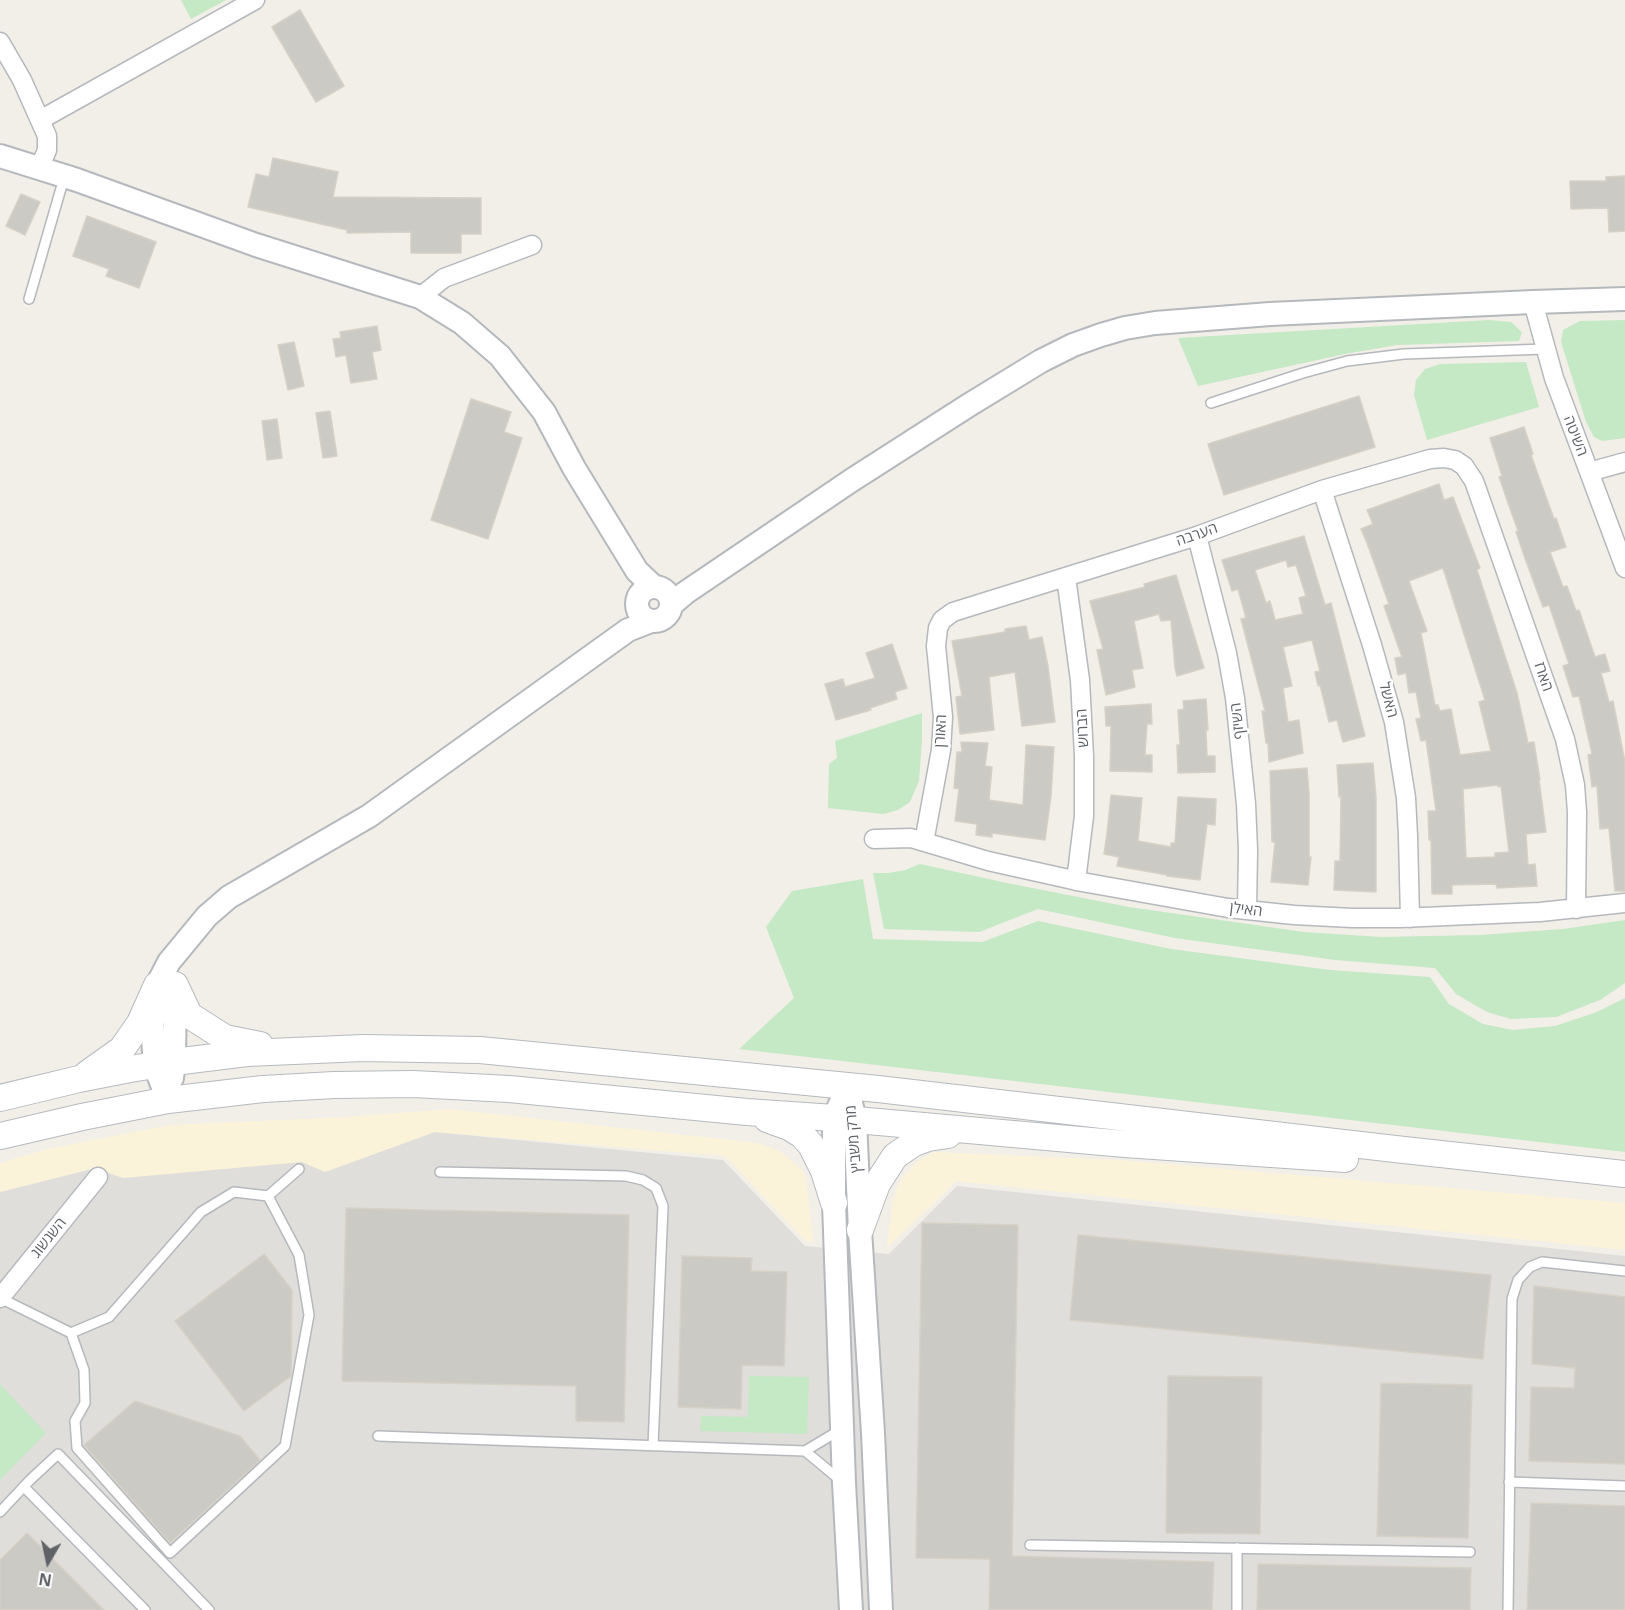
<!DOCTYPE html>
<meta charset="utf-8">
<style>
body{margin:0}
#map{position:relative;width:1625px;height:1610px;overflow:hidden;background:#f1efe8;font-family:"Open Sans",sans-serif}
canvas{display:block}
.north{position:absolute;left:18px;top:1532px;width:60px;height:60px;-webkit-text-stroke:4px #fff;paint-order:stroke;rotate:189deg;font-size:16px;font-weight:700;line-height:24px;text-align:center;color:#5f6368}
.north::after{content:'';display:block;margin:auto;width:21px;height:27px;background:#5f6368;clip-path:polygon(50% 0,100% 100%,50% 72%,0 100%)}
</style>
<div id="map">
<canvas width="1625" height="1610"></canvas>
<div class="north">N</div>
</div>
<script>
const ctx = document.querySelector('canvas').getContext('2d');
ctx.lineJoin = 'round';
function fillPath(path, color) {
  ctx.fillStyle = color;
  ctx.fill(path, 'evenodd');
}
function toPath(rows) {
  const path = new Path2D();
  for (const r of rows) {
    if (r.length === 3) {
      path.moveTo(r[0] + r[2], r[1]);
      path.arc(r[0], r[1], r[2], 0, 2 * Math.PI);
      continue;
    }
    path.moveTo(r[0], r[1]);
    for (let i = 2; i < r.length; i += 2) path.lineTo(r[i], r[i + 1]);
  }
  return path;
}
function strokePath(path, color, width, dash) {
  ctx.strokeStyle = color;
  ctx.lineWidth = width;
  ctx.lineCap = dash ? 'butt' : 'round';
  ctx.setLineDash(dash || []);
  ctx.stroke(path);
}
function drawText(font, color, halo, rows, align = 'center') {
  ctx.font = font + ' "Open Sans","Noto Sans Hebrew",sans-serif';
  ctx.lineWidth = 5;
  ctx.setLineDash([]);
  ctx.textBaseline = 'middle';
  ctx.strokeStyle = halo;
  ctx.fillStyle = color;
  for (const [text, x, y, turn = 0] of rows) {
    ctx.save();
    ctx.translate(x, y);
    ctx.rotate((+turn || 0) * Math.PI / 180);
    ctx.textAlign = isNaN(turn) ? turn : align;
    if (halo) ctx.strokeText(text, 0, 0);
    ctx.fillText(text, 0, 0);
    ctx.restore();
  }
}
fillPath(toPath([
 [435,1132,723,1160,805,1246,889,1254,957,1186,1625,1256,1625,1610,0,1610,0,1192,95,1168]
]), '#e0deda');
fillPath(toPath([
 [181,0,226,0,191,19],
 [1489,320,1511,322,1522,332,1519,341,1397,345,1345,354,1198,386,1178,338],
 [1625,320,1625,438,1602,441,1594,437,1586,422,1561,342,1563,330,1580,321],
 [1526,362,1539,407,1427,440,1414,395,1416,380,1425,369,1440,364],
 [922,713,922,739,919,781,910,802,898,810,883,814,828,808,829,764,837,758,835,741],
 [920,864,1007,883,1129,907,1304,932,1381,937,1480,935,1563,929,1625,920,1625,983,1600,1000,1556,1017,1511,1019,1487,1012,1456,994,1435,968,1335,960,1175,938,1038,909,979,932,884,929,873,873,889,873,905,870],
 [863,879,873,939,982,942,1038,921,1171,949,1330,970,1430,977,1449,1004,1483,1024,1513,1030,1555,1026,1597,1012,1625,998,1625,1152,739,1049,794,998,766,927,792,891],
 [749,1376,809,1377,807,1434,700,1431,701,1416,748,1417],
 [0,1384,46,1433,0,1480]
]), '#c5e8c5');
fillPath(toPath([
 [449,1109,758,1143,781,1152,802,1170,806,1178,813,1242,806,1241,725,1156,435,1132,325,1172,302,1162,123,1178,95,1168,0,1192,0,1163,47,1149,170,1125,347,1117],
 [933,1152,1120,1160,1625,1203,1625,1250,956,1181,887,1248,893,1200,901,1179,917,1162]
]), '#fbf3d9');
const building = toPath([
 [300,10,344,86,316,102,272,27,300,10],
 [273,158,338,172,333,197,481,198,481,234,461,234,461,253,411,253,411,232,347,233,347,230,248,207,256,174,269,177,273,158],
 [1625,176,1625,231,1609,232,1608,208,1571,209,1570,181,1606,181,1606,177,1625,176],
 [21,194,40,202,25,235,6,226,21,194],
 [87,216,156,242,139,288,106,276,109,269,73,256,87,216],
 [377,326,381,350,372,352,377,379,351,383,346,355,336,357,333,339,341,338,340,332,377,326],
 [294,342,304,386,288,390,278,345,294,342],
 [1359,396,1375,447,1224,495,1208,444,1359,396],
 [471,399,511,412,504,432,522,438,488,539,431,520,471,399],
 [330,411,337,456,323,458,316,413,330,411],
 [277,419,282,458,267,460,262,421,277,419],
 [1524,427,1533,454,1531,455,1554,519,1556,518,1566,547,1550,552,1563,587,1567,586,1576,611,1579,610,1595,657,1605,654,1610,671,1601,673,1609,702,1613,701,1625,762,1625,891,1615,891,1609,828,1600,829,1597,786,1592,787,1588,755,1592,754,1579,696,1573,697,1563,666,1569,664,1549,605,1543,607,1526,561,1516,532,1518,531,1499,477,1502,476,1490,438,1524,427],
 [1439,484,1444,500,1453,497,1480,568,1477,570,1517,693,1528,743,1534,742,1540,780,1539,780,1546,832,1526,834,1528,865,1535,864,1537,886,1497,888,1496,884,1452,885,1452,894,1432,894,1431,840,1429,840,1428,811,1436,811,1426,740,1421,741,1416,719,1421,718,1416,692,1409,693,1406,673,1398,675,1395,658,1402,657,1384,606,1389,604,1367,543,1361,529,1373,524,1367,510,1439,484],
 [1443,568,1485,700,1479,702,1491,751,1460,755,1451,709,1440,711,1438,705,1435,705,1421,633,1427,631,1409,581,1443,568],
 [1498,785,1498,787,1501,786,1509,852,1495,853,1495,857,1466,858,1463,789,1498,785],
 [1304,536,1325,605,1331,603,1365,736,1343,742,1337,720,1329,722,1320,685,1318,686,1315,672,1320,671,1312,640,1283,647,1292,686,1283,688,1288,722,1299,720,1303,753,1269,762,1268,743,1266,743,1262,711,1265,711,1241,619,1246,618,1238,589,1232,591,1222,560,1304,536],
 [1286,560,1288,567,1296,565,1306,596,1299,598,1303,614,1275,620,1270,601,1266,603,1255,570,1286,560],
 [1176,575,1204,668,1177,676,1175,668,1171,620,1161,621,1159,614,1134,621,1143,668,1132,670,1135,687,1106,695,1097,650,1103,649,1090,601,1145,587,1144,584,1176,575],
 [1026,626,1029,640,1042,637,1048,666,1055,722,1022,726,1015,672,989,677,994,730,960,734,956,697,962,696,952,641,1005,632,1005,629,1026,626],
 [892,644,907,688,895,692,897,699,870,708,871,710,836,720,825,684,843,679,845,687,875,678,866,653,892,644],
 [1206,699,1208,730,1206,730,1207,756,1215,756,1215,772,1178,773,1177,745,1180,745,1178,710,1184,709,1183,701,1206,699],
 [1151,704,1152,724,1147,724,1145,755,1152,755,1152,772,1110,771,1111,726,1106,726,1105,707,1151,704],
 [961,742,988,743,985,766,992,767,989,800,1023,805,1026,745,1054,747,1051,796,1045,840,992,833,992,837,976,835,977,824,955,821,959,789,954,788,957,752,962,752,961,742],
 [1373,763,1376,797,1376,892,1334,890,1335,861,1340,861,1341,796,1339,797,1337,765,1373,763],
 [1307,768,1309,793,1309,857,1311,857,1308,885,1271,882,1275,842,1272,842,1270,771,1307,768],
 [1111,795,1142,798,1138,841,1171,847,1171,843,1175,843,1178,797,1216,799,1215,825,1207,824,1200,880,1167,876,1167,875,1117,866,1119,857,1104,854,1107,833,1111,795],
 [346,1208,629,1215,624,1422,576,1421,576,1386,342,1381,346,1208],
 [922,1223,1018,1225,1012,1556,1214,1562,1212,1610,989,1610,990,1559,916,1558,922,1223],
 [1078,1235,1491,1275,1483,1359,1070,1320,1078,1235],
 [264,1254,292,1290,291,1376,244,1411,175,1321,264,1254],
 [682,1256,752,1258,751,1271,787,1272,784,1366,742,1365,741,1409,678,1407,682,1256],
 [1534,1286,1625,1297,1625,1464,1529,1461,1531,1387,1574,1388,1575,1368,1532,1364,1534,1286],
 [1168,1376,1262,1377,1260,1534,1166,1533,1168,1376],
 [1381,1383,1472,1385,1468,1538,1377,1536,1381,1383],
 [135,1401,240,1436,260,1460,170,1543,84,1445,135,1401],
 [1531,1503,1625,1506,1625,1610,1527,1610,1531,1503],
 [27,1533,104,1610,0,1610,0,1560,27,1533],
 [1258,1564,1471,1568,1470,1610,1257,1610,1258,1564]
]);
fillPath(building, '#cccac5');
strokePath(building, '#d6d1c6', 1.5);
const service = toPath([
 [29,299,64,178],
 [1211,403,1303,373,1347,361,1404,354,1545,349],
 [440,1172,626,1176,643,1180,656,1188,663,1206,653,1446],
 [0,1298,71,1333,109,1317,201,1212,234,1192,268,1196,299,1169],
 [71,1333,84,1370,85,1403,75,1421,77,1448,170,1553,285,1446,309,1315,299,1255,268,1196],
 [378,1436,805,1451,840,1430],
 [805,1451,840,1480],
 [1509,1482,1625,1486],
 [24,1487,145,1610],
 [0,1512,30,1480,58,1454,209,1610],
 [1030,1545,1470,1552],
 [1237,1610,1237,1548],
 [1508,1610,1512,1299,1518,1280,1530,1267,1542,1262,1625,1271]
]);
const minor = toPath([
 [0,42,22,80,47,136,47,150,40,167],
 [40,120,255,0],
 [420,297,444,278,532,245],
 [1533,302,1554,378,1625,568],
 [1589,472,1625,462],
 [1322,490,1372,645,1394,722,1406,798,1408,836,1410,918],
 [1197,536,1227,653,1235,698,1246,804,1248,850,1247,910],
 [1066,577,1080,680,1084,756,1084,816,1076,881],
 [874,839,911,838,988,861,1082,882,1228,908,1294,915,1352,918,1400,918,1540,912,1625,903],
 [924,842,941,750,943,717,936,646,938,628,942,620,953,612,1197,536,1322,490,1430,459,1444,458,1455,460,1464,466,1474,481,1565,739,1575,785,1577,812,1576,909],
 [0,1298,98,1177]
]);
const tertiary = toPath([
 [0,156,77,180,256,245,420,297,462,323,500,356,544,412,574,468,637,571,654,587],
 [654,604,17],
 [672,604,685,593,852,480,969,405,1041,361,1073,345,1101,335,1125,328,1155,323,1270,314,1533,302,1625,299],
 [172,1078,174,1062,175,985],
 [848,1086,834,1118,834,1203,844,1483,851,1610],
 [168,1100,155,1066,152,1025,157,985,169,962,207,916,229,897,369,816,628,630,651,621],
 [851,1103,855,1120,860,1230,873,1433,881,1610]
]);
const secondary = toPath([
 [175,985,189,1015,225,1038,260,1045],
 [87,1074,122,1049,140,1023,157,985],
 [0,1098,79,1079,130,1069,174,1062,247,1053,363,1048,480,1050,878,1089,1395,1149,1625,1174],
 [767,1119,789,1127,802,1135,811,1145,824,1171,834,1203],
 [0,1136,82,1117,168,1100,263,1089,334,1085,413,1084,509,1089,747,1112,834,1118,1125,1144,1345,1159],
 [860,1230,877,1184,895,1156,914,1143,928,1138,948,1135]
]);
strokePath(service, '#b5b8bc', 12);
strokePath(minor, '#b5b8bc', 21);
strokePath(tertiary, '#b5b8bc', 26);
strokePath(secondary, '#b6babf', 28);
strokePath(service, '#fff', 9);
strokePath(minor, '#fff', 18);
strokePath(tertiary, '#fff', 22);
strokePath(secondary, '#fff', 26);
drawText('15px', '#5f6368', '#fff', [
 ["השיטה",1575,436,69],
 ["הערבה",1197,535,-19],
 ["הארז",1543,677,71],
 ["האשל",1388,700,75],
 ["השיזף",1238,721,-97],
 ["הברוש",1083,728,-93],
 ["האורן",941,731,-87],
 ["האילן",1246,910,7],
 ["מרק משביץ",854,1139,-95],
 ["השגשוג",49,1238,-51]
]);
</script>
